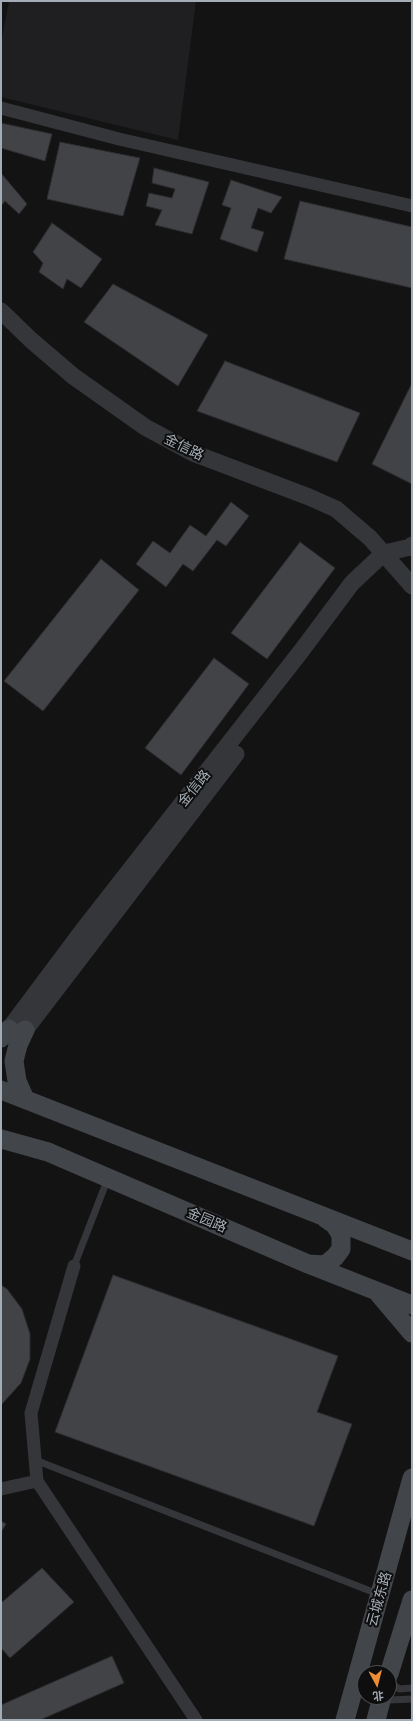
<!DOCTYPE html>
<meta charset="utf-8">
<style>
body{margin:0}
#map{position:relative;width:413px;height:1721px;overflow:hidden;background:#131314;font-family:"Exo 2","Noto Sans SC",sans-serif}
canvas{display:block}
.frame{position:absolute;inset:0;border:2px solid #a4acb5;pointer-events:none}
.north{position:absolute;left:357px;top:1665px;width:40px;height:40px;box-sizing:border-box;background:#0e0e0f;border:1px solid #4a4d51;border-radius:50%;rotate:173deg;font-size:11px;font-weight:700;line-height:16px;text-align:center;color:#a4acb5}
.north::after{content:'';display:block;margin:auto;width:14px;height:18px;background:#ee8c31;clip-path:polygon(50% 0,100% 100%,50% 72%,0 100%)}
</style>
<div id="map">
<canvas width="413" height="1721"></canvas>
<div class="frame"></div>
<div class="north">北</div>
</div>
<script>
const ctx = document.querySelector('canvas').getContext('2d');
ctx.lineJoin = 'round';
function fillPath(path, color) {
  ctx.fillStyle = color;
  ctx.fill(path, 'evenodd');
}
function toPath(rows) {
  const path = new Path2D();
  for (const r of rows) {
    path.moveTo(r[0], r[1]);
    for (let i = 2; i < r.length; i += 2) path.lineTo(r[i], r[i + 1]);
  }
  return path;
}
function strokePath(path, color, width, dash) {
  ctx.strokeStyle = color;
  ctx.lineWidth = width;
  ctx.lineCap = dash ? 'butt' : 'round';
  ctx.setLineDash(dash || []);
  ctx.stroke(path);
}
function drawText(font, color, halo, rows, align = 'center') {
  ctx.font = font + ' "Exo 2","Noto Sans SC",sans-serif';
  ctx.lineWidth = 4;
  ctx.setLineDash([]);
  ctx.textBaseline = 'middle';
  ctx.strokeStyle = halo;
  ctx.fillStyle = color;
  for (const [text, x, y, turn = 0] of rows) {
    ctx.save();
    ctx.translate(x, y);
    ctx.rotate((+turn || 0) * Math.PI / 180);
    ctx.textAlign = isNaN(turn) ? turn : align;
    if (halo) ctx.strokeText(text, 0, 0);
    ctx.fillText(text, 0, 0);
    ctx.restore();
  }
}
fillPath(toPath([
 [9,1,196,1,178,140,1,97,1,43]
]), '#1f1f21');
const building = toPath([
 [1,123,52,134,45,161,1,148,1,123],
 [60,142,140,158,123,216,47,199,60,142],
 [154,168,209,182,192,234,155,225,162,210,146,206,149,193,172,198,175,189,152,183,154,168],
 [1,173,27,204,19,214,5,201,1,206,1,173],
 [231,180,282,197,271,213,258,208,251,228,264,232,257,252,220,239,231,208,222,205,231,180],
 [300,201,412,227,412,288,284,259,300,201],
 [52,223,102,259,81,288,67,279,63,289,39,272,43,263,33,252,52,223],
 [113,284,208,335,178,386,84,322,113,284],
 [225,361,360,413,337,462,197,411,225,361],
 [412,383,412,484,372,464,412,383],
 [231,502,249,516,226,546,217,540,193,571,183,564,166,587,136,564,153,541,170,553,190,525,206,536,231,502],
 [300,542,335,568,267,659,231,633,300,542],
 [101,559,139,590,43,711,4,681,101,559],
 [214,658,249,684,181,775,145,748,214,658],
 [113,1275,338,1356,317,1412,352,1424,314,1526,55,1432,113,1275],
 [1,1285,7,1289,22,1309,30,1334,30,1359,21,1383,1,1405,1,1285],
 [1,1521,6,1524,1,1532,1,1521],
 [42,1568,74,1602,10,1658,1,1648,1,1603,42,1568],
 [112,1656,124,1683,40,1720,1,1720,1,1705,112,1656]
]);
fillPath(building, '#424347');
strokePath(building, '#2d2d30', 1);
strokePath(toPath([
 [74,1266,108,1178],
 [35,1460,378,1594],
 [390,1674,393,1683,396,1687,400,1689,412,1688],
 [383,1703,389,1700,412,1699]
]), '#343639', 7);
strokePath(toPath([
 [1,108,119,139,412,206],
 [74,1266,31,1413,37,1481,196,1720],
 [1,1489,37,1481]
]), '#343639', 13);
strokePath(toPath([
 [1,311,31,340,73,376,145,427,193,453,309,497,336,509,370,538,412,586],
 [384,553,411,547,412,545],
 [9,1029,83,930,302,650,352,583,384,553],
 [25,1030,236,754]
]), '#343639', 17);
strokePath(toPath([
 [1,1038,9,1029],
 [1,1090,412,1251],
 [25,1099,17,1081,14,1061,18,1045,25,1030],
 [1,1139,48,1152,308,1264,412,1305],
 [308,1264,325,1265,335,1257,341,1249,341,1235,335,1225,325,1218],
 [379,1294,412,1333],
 [389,1674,412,1600],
 [345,1720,412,1478],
 [376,1720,382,1697]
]), '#424549', 19);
drawText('14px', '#a4acb5', '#0e0e0f', [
 ["金信路",184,447,26],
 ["金信路",194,788,-51],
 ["金园路",207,1220,23],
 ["云城东路",379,1599,-74]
]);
</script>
